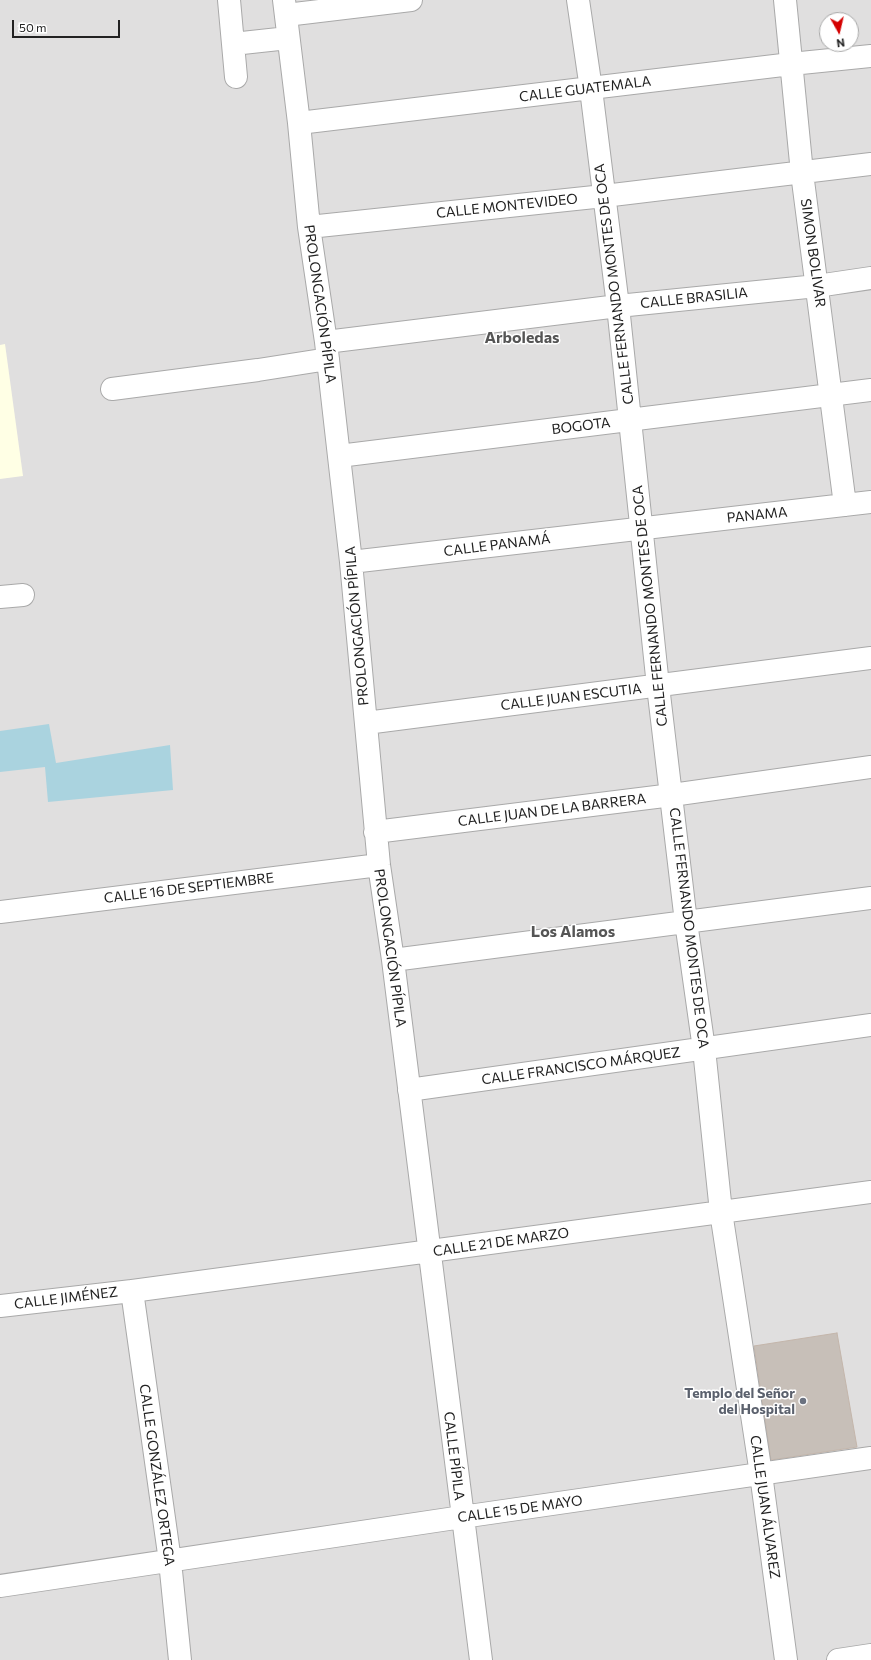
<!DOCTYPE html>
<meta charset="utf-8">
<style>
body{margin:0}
#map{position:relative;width:871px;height:1660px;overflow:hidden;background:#f2efe9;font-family:Commissioner,sans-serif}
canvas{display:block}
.north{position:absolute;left:819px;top:12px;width:40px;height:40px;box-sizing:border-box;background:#fff;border:1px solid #a7a7a7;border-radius:50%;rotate:172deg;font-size:11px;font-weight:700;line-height:16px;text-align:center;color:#222}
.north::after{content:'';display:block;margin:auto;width:14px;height:18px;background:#d40000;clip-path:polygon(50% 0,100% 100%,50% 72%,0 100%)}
.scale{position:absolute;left:12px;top:20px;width:108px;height:18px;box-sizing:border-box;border:2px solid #222;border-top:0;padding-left:5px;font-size:12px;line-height:14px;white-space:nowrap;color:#222;-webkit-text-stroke:3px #fff;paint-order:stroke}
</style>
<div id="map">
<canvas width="871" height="1660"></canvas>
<div class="north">N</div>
<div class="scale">50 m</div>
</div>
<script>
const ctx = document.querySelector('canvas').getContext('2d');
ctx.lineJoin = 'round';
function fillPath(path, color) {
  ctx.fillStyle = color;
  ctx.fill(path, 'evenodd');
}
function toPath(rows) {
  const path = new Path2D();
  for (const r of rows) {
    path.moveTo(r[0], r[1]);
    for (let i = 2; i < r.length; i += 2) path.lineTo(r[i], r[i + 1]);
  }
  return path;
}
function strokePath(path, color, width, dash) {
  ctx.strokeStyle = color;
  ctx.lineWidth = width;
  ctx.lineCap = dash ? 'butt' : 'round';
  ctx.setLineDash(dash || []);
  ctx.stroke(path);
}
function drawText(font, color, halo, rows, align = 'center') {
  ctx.font = font + ' Commissioner,sans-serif';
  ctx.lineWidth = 3;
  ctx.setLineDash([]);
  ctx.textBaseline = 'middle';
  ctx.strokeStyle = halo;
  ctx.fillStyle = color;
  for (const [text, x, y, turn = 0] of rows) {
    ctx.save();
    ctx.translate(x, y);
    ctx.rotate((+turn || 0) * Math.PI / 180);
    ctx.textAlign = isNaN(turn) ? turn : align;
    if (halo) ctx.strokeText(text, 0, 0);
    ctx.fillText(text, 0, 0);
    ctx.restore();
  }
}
fillPath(toPath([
 [0,0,871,0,871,1660,0,1660],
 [827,20,851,20,851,44,827,44]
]), '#e0dfdf');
fillPath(toPath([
 [5,344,23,476,0,479,0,345]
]), '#ffffe5');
fillPath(toPath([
 [49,724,56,763,170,745,173,790,48,802,45,767,0,772,0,731]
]), '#aad3df');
const building = toPath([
 [837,1333,857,1447,771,1460,754,1346,837,1333]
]);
fillPath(building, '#c7bfb8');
strokePath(building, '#c4b6ab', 1);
const minor = toPath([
 [229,0,236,77],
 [284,0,299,123,309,227,326,342,351,562,379,865,393,960,481,1660],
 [578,0,591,89,618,306,658,686,686,922,704,1049,721,1212,761,1474,786,1660],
 [785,0,802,173,845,505],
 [286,15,411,0],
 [233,44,288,38],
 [299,123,791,64,871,56],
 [309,227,604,196,871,164],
 [326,342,618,306,817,286,871,278],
 [112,389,258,370,328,359],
 [339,456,871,390],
 [351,562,871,502],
 [0,597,23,595],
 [366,723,871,658],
 [375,832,672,795,871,767],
 [0,912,379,865],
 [393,960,871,898],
 [409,1090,871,1025],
 [132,1291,170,1561,180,1660],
 [0,1306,132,1291,871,1192],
 [0,1586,462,1517,871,1458],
 [838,1660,871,1655]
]);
strokePath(minor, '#a9a9a9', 24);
strokePath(minor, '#fff', 22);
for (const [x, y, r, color] of [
 [803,1401,4,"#6b7280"]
]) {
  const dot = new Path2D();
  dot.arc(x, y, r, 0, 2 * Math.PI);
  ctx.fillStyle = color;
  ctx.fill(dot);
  strokePath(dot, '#fff', 1.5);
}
drawText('14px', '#222', '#fff', [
 ["CALLE GUATEMALA",585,89,-7],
 ["CALLE MONTEVIDEO",507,206,-6],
 ["SIMON BOLIVAR",813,253,82],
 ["CALLE FERNANDO MONTES DE OCA",614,284,-97],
 ["CALLE BRASILIA",694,298,-6],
 ["PROLONGACIÓN PÍPILA",320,304,82],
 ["BOGOTA",581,426,-7],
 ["PANAMA",757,515,-6],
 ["CALLE PANAMÁ",497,545,-7],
 ["CALLE FERNANDO MONTES DE OCA",650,606,-96],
 ["PROLONGACIÓN PÍPILA",357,626,-95],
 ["CALLE JUAN ESCUTIA",571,697,-7],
 ["CALLE JUAN DE LA BARRERA",552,810,-7],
 ["CALLE 16 DE SEPTIEMBRE",189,888,-7],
 ["CALLE FERNANDO MONTES DE OCA",689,928,83],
 ["PROLONGACIÓN PÍPILA",390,948,82],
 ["CALLE FRANCISCO MÁRQUEZ",581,1066,-8],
 ["CALLE 21 DE MARZO",501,1242,-8],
 ["CALLE JIMÉNEZ",66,1298,-7],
 ["CALLE PÍPILA",454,1456,83],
 ["CALLE GONZÁLEZ ORTEGA",157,1475,82],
 ["CALLE JUAN ÁLVAREZ",765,1507,82],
 ["CALLE 15 DE MAYO",520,1509,-8]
]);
drawText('bold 14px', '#5b616d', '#fff', [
 ["Templo del Señor",795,1393],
 ["del Hospital",795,1409]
], 'right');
drawText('bold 16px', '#555', '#fff', [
 ["Arboledas",522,338],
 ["Los Alamos",573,932]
]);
</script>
